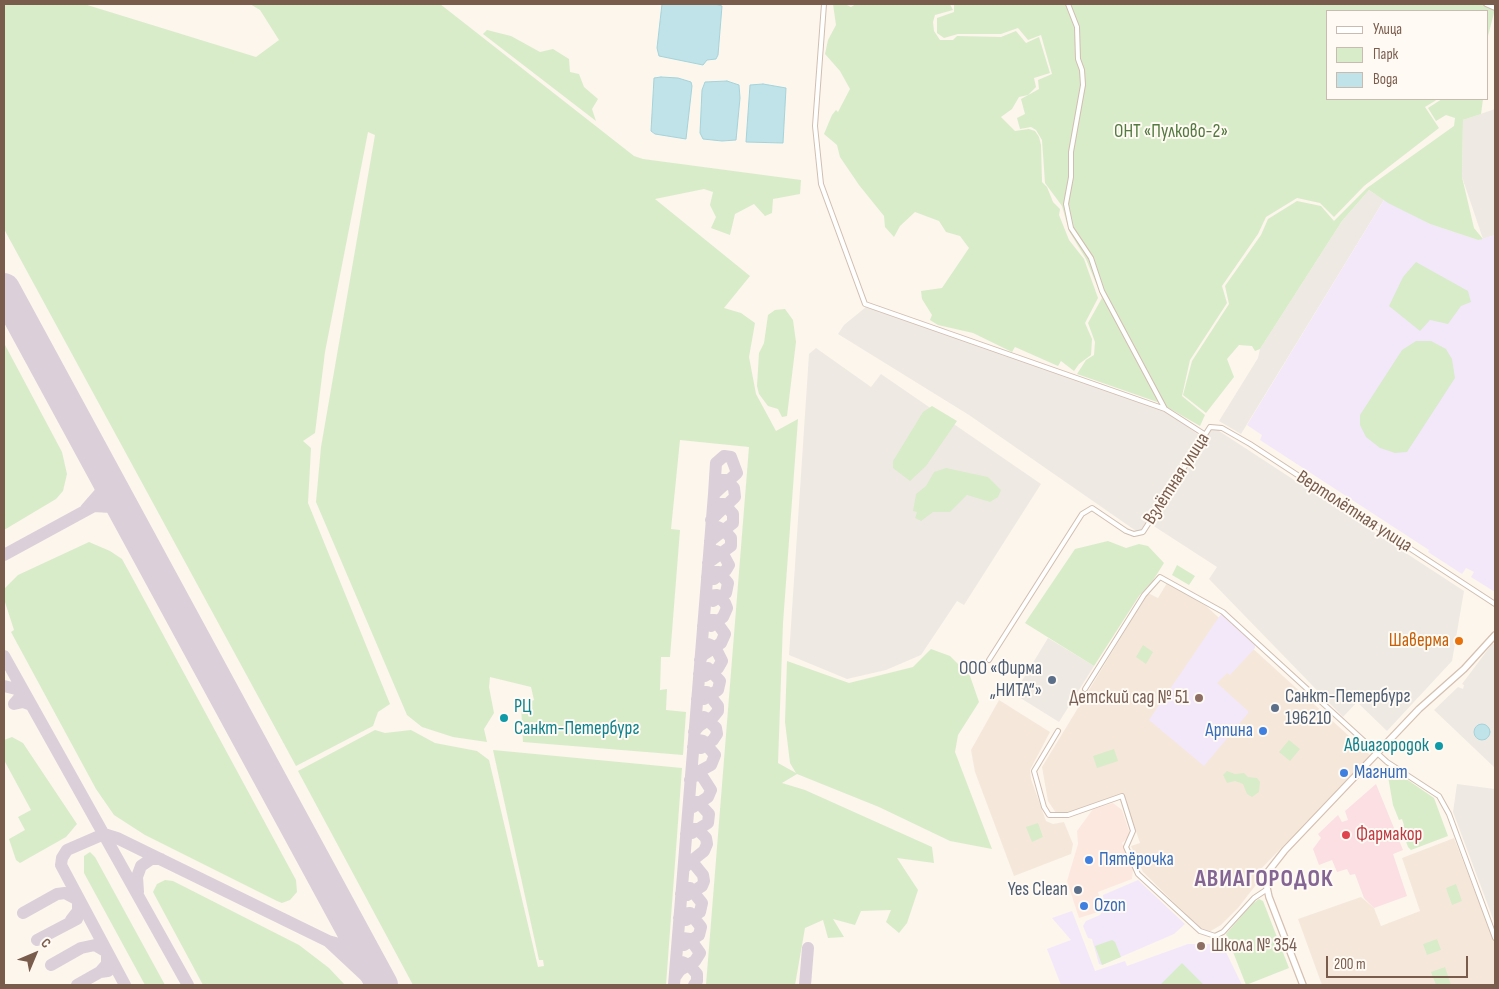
<!DOCTYPE html>
<meta charset="utf-8">
<style>
body{margin:0}
#map{position:relative;width:1499px;height:989px;overflow:hidden;background:#fdf6ec;font-family:"Sofia Sans Condensed",sans-serif}
canvas{display:block}
.frame{position:absolute;inset:0;border:5px solid #7a5c4d;pointer-events:none}
.legend{position:absolute;left:1326px;top:10px;width:162px;height:90px;box-sizing:border-box;background:#fffaf3;border:1px solid #cabbb1;margin:0;padding:6px 9px;list-style:none;font-size:15px;color:#7a5c4d}
.legend li{display:flex;align-items:center;gap:10px;height:25px}
.legend b{width:25px;border:1px solid #cabbb1}
.north{position:absolute;left:10px;top:929px;width:50px;height:50px;-webkit-text-stroke:4px #fffaf3;paint-order:stroke;rotate:45deg;font-size:14px;font-weight:700;line-height:20px;text-align:center;color:#7a5c4d}
.north::after{content:'';display:block;margin:auto;width:18px;height:22px;background:#7a5c4d;clip-path:polygon(50% 0,100% 100%,50% 72%,0 100%)}
.scale{position:absolute;left:1326px;top:956px;width:142px;height:22px;box-sizing:border-box;border:2px solid #7a5c4d;border-top:0;padding-left:6px;font-size:15px;line-height:18px;white-space:nowrap;color:#7a5c4d;-webkit-text-stroke:4px #fffaf3;paint-order:stroke}
</style>
<div id="map">
<canvas width="1499" height="989"></canvas>
<div class="frame"></div>
<ul class="legend">
<li><b style="height:6px;background:#fff"></b>Улица</li>
<li><b style="height:14px;background:#d8ecc9"></b>Парк</li>
<li><b style="height:14px;background:#bfe3e8"></b>Вода</li>
</ul>
<div class="north">С</div>
<div class="scale">200 m</div>
</div>
<script>
const ctx = document.querySelector('canvas').getContext('2d');
ctx.lineJoin = 'round';
function fillPath(path, color) {
  ctx.fillStyle = color;
  ctx.fill(path, 'evenodd');
}
function toPath(rows) {
  const path = new Path2D();
  for (const r of rows) {
    if (r.length === 3) {
      path.moveTo(r[0] + r[2], r[1]);
      path.arc(r[0], r[1], r[2], 0, 2 * Math.PI);
      continue;
    }
    path.moveTo(r[0], r[1]);
    for (let i = 2; i < r.length; i += 2) path.lineTo(r[i], r[i + 1]);
  }
  return path;
}
function strokePath(path, color, width, dash) {
  ctx.strokeStyle = color;
  ctx.lineWidth = width;
  ctx.lineCap = dash ? 'butt' : 'round';
  ctx.setLineDash(dash || []);
  ctx.stroke(path);
}
function drawText(font, color, halo, rows, align = 'center') {
  ctx.font = font + ' "Sofia Sans Condensed",sans-serif';
  ctx.lineWidth = 4;
  ctx.setLineDash([]);
  ctx.textBaseline = 'middle';
  ctx.strokeStyle = halo;
  ctx.fillStyle = color;
  for (const [text, x, y, turn = 0] of rows) {
    ctx.save();
    ctx.translate(x, y);
    ctx.rotate((+turn || 0) * Math.PI / 180);
    ctx.textAlign = isNaN(turn) ? turn : align;
    if (halo) ctx.strokeText(text, 0, 0);
    ctx.fillText(text, 0, 0);
    ctx.restore();
  }
}
fillPath(toPath([
 [1167,583,1206,606,1370,755,1261,869,1259,881,1238,908,1221,925,1209,932,1202,930,1143,872,1131,846,1140,843,1123,793,1064,815,1056,813,1048,801,1042,767,1148,593,1158,598],
 [999,700,1050,732,1030,770,1031,779,1046,821,1053,824,1064,822,1073,844,1071,854,1014,876,975,772,971,750],
 [1454,838,1495,943,1495,985,1322,985,1298,919,1361,897,1374,908,1381,926,1420,911,1402,858]
]), '#f5e8da');
fillPath(toPath([
 [1113,803,1122,810,1129,831,1130,836,1122,843,1133,869,1132,879,1098,892,1102,907,1098,912,1079,918,1067,881,1078,844,1077,831,1093,809]
]), '#fde8e0');
fillPath(toPath([
 [1495,109,1495,235,1483,239,1462,177,1463,120],
 [1369,190,1384,200,1241,434,1219,421,1258,358,1260,349,1342,221],
 [866,307,1167,411,1200,436,1139,533,969,415,838,334,844,325],
 [816,348,871,387,881,374,1041,484,964,605,957,601,921,655,886,670,847,679,789,655,809,354],
 [1213,427,1464,591,1452,661,1387,731,1357,702,1343,717,1209,579,1217,567,1149,523],
 [1048,638,1094,666,1059,722,1014,694],
 [1492,644,1495,644,1495,768,1434,710,1458,687,1463,689,1464,685,1462,684],
 [1457,784,1495,789,1495,924,1453,812]
]), '#efe9e4');
fillPath(toPath([
 [1384,200,1430,224,1478,240,1495,235,1495,592,1471,577,1474,572,1466,568,1462,574,1428,552,1429,550,1260,440,1262,435,1247,425],
 [1221,614,1255,645,1255,648,1230,675,1227,673,1217,683,1249,712,1204,766,1149,720],
 [1138,880,1185,924,1174,934,1102,965,1099,964,1092,939,1088,938,1083,926,1086,921,1100,915,1105,908,1103,895],
 [1072,911,1095,971,1125,961,1127,966,1188,944,1222,944,1242,985,1061,985,1047,949,1071,940,1052,918]
]), '#f3e8fa');
fillPath(toPath([
 [1376,784,1403,850,1393,854,1407,896,1374,908,1364,898,1355,874,1350,875,1347,869,1337,872,1332,860,1319,865,1313,849,1321,838,1318,834,1338,815,1342,822,1348,820,1345,811]
]), '#fbdfe3');
fillPath(toPath([
 [4,4,84,4,256,57,279,40,260,10,250,4,440,4,634,156,643,159,801,180,800,194,773,199,772,213,765,216,754,204,735,214,730,235,711,228,716,217,710,205,713,192,704,189,655,199,750,276,724,308,741,313,755,323,749,357,756,394,776,431,798,419,783,623,778,763,796,773,790,763,785,722,787,661,849,683,913,667,931,649,950,656,970,676,979,702,958,735,955,752,992,849,950,841,879,807,797,774,782,783,805,790,932,847,934,863,897,858,918,890,907,923,899,933,886,922,891,910,861,911,855,925,833,919,844,937,828,938,823,920,805,928,795,985,706,985,749,447,680,440,671,529,680,530,670,657,661,657,660,690,667,689,666,710,686,712,683,755,523,742,521,706,534,700,531,687,490,677,489,687,494,713,484,729,487,742,453,737,422,727,407,715,316,502,321,447,375,135,368,132,325,352,315,433,303,441,311,448,308,503,390,704,378,712,373,726,296,766,4,229],
 [833,4,845,4,851,7,856,4,950,4,953,10,935,15,933,22,934,31,940,40,953,40,957,36,1001,37,1016,31,1026,43,1039,37,1050,73,1034,78,1036,87,1028,95,1019,97,1012,109,1001,117,1015,131,1029,129,1035,131,1039,137,1041,145,1042,182,1047,187,1053,202,1060,209,1059,215,1069,240,1084,259,1098,298,1085,323,1092,339,1091,355,1079,364,1074,371,1061,361,1058,366,1015,347,1012,352,973,333,938,325,930,320,932,315,922,299,921,291,942,288,969,248,960,236,946,232,939,221,915,212,900,226,894,237,885,227,884,216,859,185,840,157,837,145,824,134,832,115,836,110,838,112,850,89,840,71,825,54,828,40,836,25],
 [954,4,1495,4,1495,9,1488,36,1488,11,1328,11,1328,99,1438,99,1425,107,1439,128,1364,186,1334,217,1320,203,1297,198,1266,217,1258,234,1222,286,1227,303,1190,360,1182,396,1205,415,1200,426,1160,403,1077,374,1086,360,1094,355,1095,342,1088,323,1102,298,1086,259,1069,231,1062,206,1045,183,1042,140,1036,130,1031,127,1020,129,1017,118,1025,114,1021,99,1039,89,1038,80,1052,74,1041,35,1028,40,1018,28,1001,34,958,34,944,38,937,33,937,18,954,12],
 [487,30,511,36,540,52,553,49,569,59,570,72,579,74,584,87,598,99,592,109,596,121,483,34],
 [1442,99,1483,99,1481,114,1463,120,1462,177,1474,228,1483,239,1478,240,1430,224,1388,203,1369,190,1342,221,1260,349,1255,351,1252,346,1239,345,1227,359,1234,377,1206,413,1183,395,1192,361,1229,304,1225,286,1261,235,1268,219,1297,201,1321,206,1334,221,1367,188,1454,126,1455,118,1446,115,1436,121,1428,108],
 [1416,262,1468,291,1471,302,1461,306,1448,324,1430,320,1420,331,1389,306,1403,277],
 [785,309,793,320,796,342,787,416,782,417,778,409,768,406,759,394,757,386,759,353,764,343,768,315,775,310],
 [1416,341,1431,341,1446,349,1452,359,1455,378,1407,452,1395,453,1380,448,1366,437,1360,425,1360,415,1402,350],
 [4,343,62,452,67,474,63,491,56,499,4,530],
 [932,406,957,421,926,466,910,481,893,468,893,461,923,412],
 [946,468,988,477,1001,490,998,497,990,502,967,495,950,512,933,512,921,521,915,518,917,512,913,511,916,494,926,486,934,472],
 [1108,541,1126,548,1139,544,1148,546,1164,563,1152,582,1139,596,1094,666,1025,623,1075,549],
 [89,542,110,551,122,559,133,579,296,880,297,892,290,900,282,903,277,901,145,835,114,815,96,789,11,632,14,630,4,599,4,589,18,575],
 [1177,565,1195,576,1189,585,1172,575],
 [1143,645,1153,652,1146,664,1136,657],
 [375,730,385,733,411,730,435,743,477,751,489,760,538,967,544,966,543,960,539,960,493,750,682,768,666,985,413,985,298,771],
 [12,737,23,743,77,824,66,837,20,863,16,860,9,839,25,830,18,817,31,810,4,760,4,740],
 [1289,740,1300,749,1290,761,1279,752],
 [1114,749,1118,761,1097,768,1093,756],
 [1386,765,1434,798,1448,836,1411,850,1408,847,1401,827,1404,825,1402,819,1399,820,1393,805],
 [1227,771,1235,774,1244,773,1248,777,1257,778,1260,782,1259,792,1252,797,1247,794,1243,784,1235,781,1227,783,1223,775],
 [1038,823,1043,837,1032,842,1026,827],
 [90,852,95,857,165,985,145,985,84,873,84,856],
 [165,880,173,881,299,945,329,968,345,985,203,985,153,892,157,884],
 [1456,884,1462,901,1452,905,1446,888],
 [1259,899,1263,901,1289,968,1246,985,1226,934,1252,904],
 [1437,939,1441,950,1427,955,1423,944],
 [1112,940,1115,942,1121,957,1102,965,1095,946],
 [1182,963,1204,985,1160,985],
 [1445,967,1451,985,1436,985,1431,972]
]), '#d8ecc9');
const water = toPath([
 [662,4,715,4,722,6,718,55,716,59,707,60,703,65,659,56,657,48,662,4],
 [661,77,678,78,691,82,692,86,686,139,655,134,651,131,654,78,661,77],
 [727,81,739,85,740,98,736,140,722,141,703,139,700,133,702,90,705,82,727,81],
 [763,84,786,88,783,143,746,142,750,85,763,84],
 [1482,732,8]
]);
fillPath(water, '#bfe3e8');
strokePath(water, '#a5d3da', 1);
strokePath(toPath([
 [724,456,731,457,737,473,714,494,716,463,724,456],
 [86,509,100,493,102,485,100,467],
 [711,520,735,497,734,488,726,480,722,480],
 [710,541,733,523,733,514,724,504,719,504],
 [4,555,94,506,111,507,128,518],
 [708,563,731,546,731,538,724,530,718,527],
 [707,577,711,572,719,572,728,583,726,593,713,601],
 [714,579,726,570,729,565,723,554,716,551],
 [706,601,709,596,717,595,725,603,727,608,723,617,711,626],
 [4,656,188,985],
 [700,660,703,655,721,643,725,634,715,620,707,620,703,626],
 [699,674,702,670,708,668,720,681,718,690,704,699],
 [705,676,718,668,722,661,715,647,708,644],
 [4,686,16,689,25,694],
 [20,686,20,697,14,704,23,702,31,705],
 [694,732,699,726,714,716,718,711,718,706,707,692,702,692,697,699],
 [701,748,713,740,717,734,716,728,704,717],
 [690,780,694,774,711,765,715,755,703,741,698,740,693,747],
 [690,780,695,775,702,776,711,790,708,797,693,807],
 [689,805,692,802,698,802,709,814,708,823,692,833],
 [684,867,704,851,707,844,706,838,697,829,689,829,686,834],
 [684,868,689,863,694,864,703,875,704,881,702,886,687,895],
 [138,892,137,877,141,866,151,859,161,859],
 [681,894,685,889,690,888,702,903,700,912,686,920],
 [23,913,57,894,65,893,78,900,78,911,71,920],
 [679,918,683,914,690,913,701,927,699,935,684,945],
 [37,940,77,919],
 [328,941,339,944,346,943,351,935,352,929],
 [682,962,689,965,697,974,697,981,694,985],
 [51,965,81,948,95,945,107,952,107,964,100,972],
 [675,977,680,970,695,961,700,953,690,939,682,938,678,942],
 [77,985,100,972,108,971],
 [125,985,61,865,62,858,67,850,104,834,117,838,328,941,375,985],
 [674,985,714,494],
 [805,985,808,948]
]), '#dbcfda', 12);
strokePath(toPath([
 [4,289,382,985]
]), '#dbcfda', 32);
const street = toPath([
 [824,4,815,126,821,184,865,304,1165,409],
 [1068,4,1077,27,1078,59,1082,70,1083,85,1071,152,1071,177,1066,204,1071,228,1091,258,1102,291,1165,409,1204,434],
 [1486,4,1495,8],
 [989,660,1082,514,1092,508,1126,531,1134,534,1143,532,1210,427,1222,428,1250,444,1495,604],
 [1085,689,1144,595,1160,577,1223,612,1387,762,1439,796,1449,814,1495,938],
 [1058,731,1034,771,1044,807,1049,815,1068,815,1122,796,1133,831,1126,847,1138,874,1200,931,1215,936,1223,932,1254,898,1266,890]
]);
const secondary = toPath([
 [1303,985,1269,897,1266,883,1267,873,1285,850,1419,709,1464,669,1495,635]
]);
strokePath(street, '#d1beb0', 6);
strokePath(secondary, '#d6c0b0', 8);
strokePath(street, '#fff', 4);
strokePath(secondary, '#fff', 5.5);
strokePath(toPath([
 [1494,792,1495,793]
]), '#b9a8c9', 1, [8, 5]);
for (const [x, y, r, color] of [
 [1459,641,5,"#e8710a"],
 [1052,680,5,"#5c6f8a"],
 [1199,698,5,"#8d6e63"],
 [1275,708,5,"#5c6f8a"],
 [504,718,5,"#0f9aa8"],
 [1263,731,5,"#3f7fe0"],
 [1439,746,5,"#0f9aa8"],
 [1344,773,5,"#3f7fe0"],
 [1346,835,5,"#e0444e"],
 [1089,860,5,"#3f7fe0"],
 [1078,890,5,"#5c6f8a"],
 [1084,906,5,"#3f7fe0"],
 [1201,946,5,"#8d6e63"]
]) {
  const dot = new Path2D();
  dot.arc(x, y, r, 0, 2 * Math.PI);
  ctx.fillStyle = color;
  ctx.fill(dot);
  strokePath(dot, '#fffaf3', 2);
}
drawText('19px', '#537a41', '#fffaf3', [
 ["ОНТ «Пулково-2»",1171,132]
]);
drawText('19px', '#7a5c4d', '#fffaf3', [
 ["Взлётная улица",1177,479,-57],
 ["Вертолётная улица",1354,512,33]
]);
drawText('19px', '#c56008', '#fffaf3', [
 ["Шаверма",1449,641]
], 'right');
drawText('19px', '#4e5e75', '#fffaf3', [
 ["ООО «Фирма",1042,669],
 ["„НИТА“»",1042,691],
 ["Санкт-Петербург",1285,697,"left"],
 ["196210",1285,719,"left"],
 ["Yes Clean",1068,890]
], 'right');
drawText('19px', '#785e54', '#fffaf3', [
 ["Детский сад № 51",1189,698],
 ["Школа № 354",1211,946,"left"]
], 'right');
drawText('19px', '#0d838f', '#fffaf3', [
 ["РЦ",514,707],
 ["Санкт-Петербург",514,729],
 ["Авиагородок",1429,746,"right"]
], 'left');
drawText('19px', '#366cbe', '#fffaf3', [
 ["Арпина",1253,731,"right"],
 ["Магнит",1354,773],
 ["Пятёрочка",1099,860],
 ["Ozon",1094,906]
], 'left');
drawText('19px', '#be3a42', '#fffaf3', [
 ["Фармакор",1356,835]
], 'left');
ctx.letterSpacing = '1px';
drawText('bold 24px', '#846695', '#fffaf3', [
 ["АВИАГОРОДОК",1264,880]
]);
ctx.letterSpacing = '0px';
</script>
